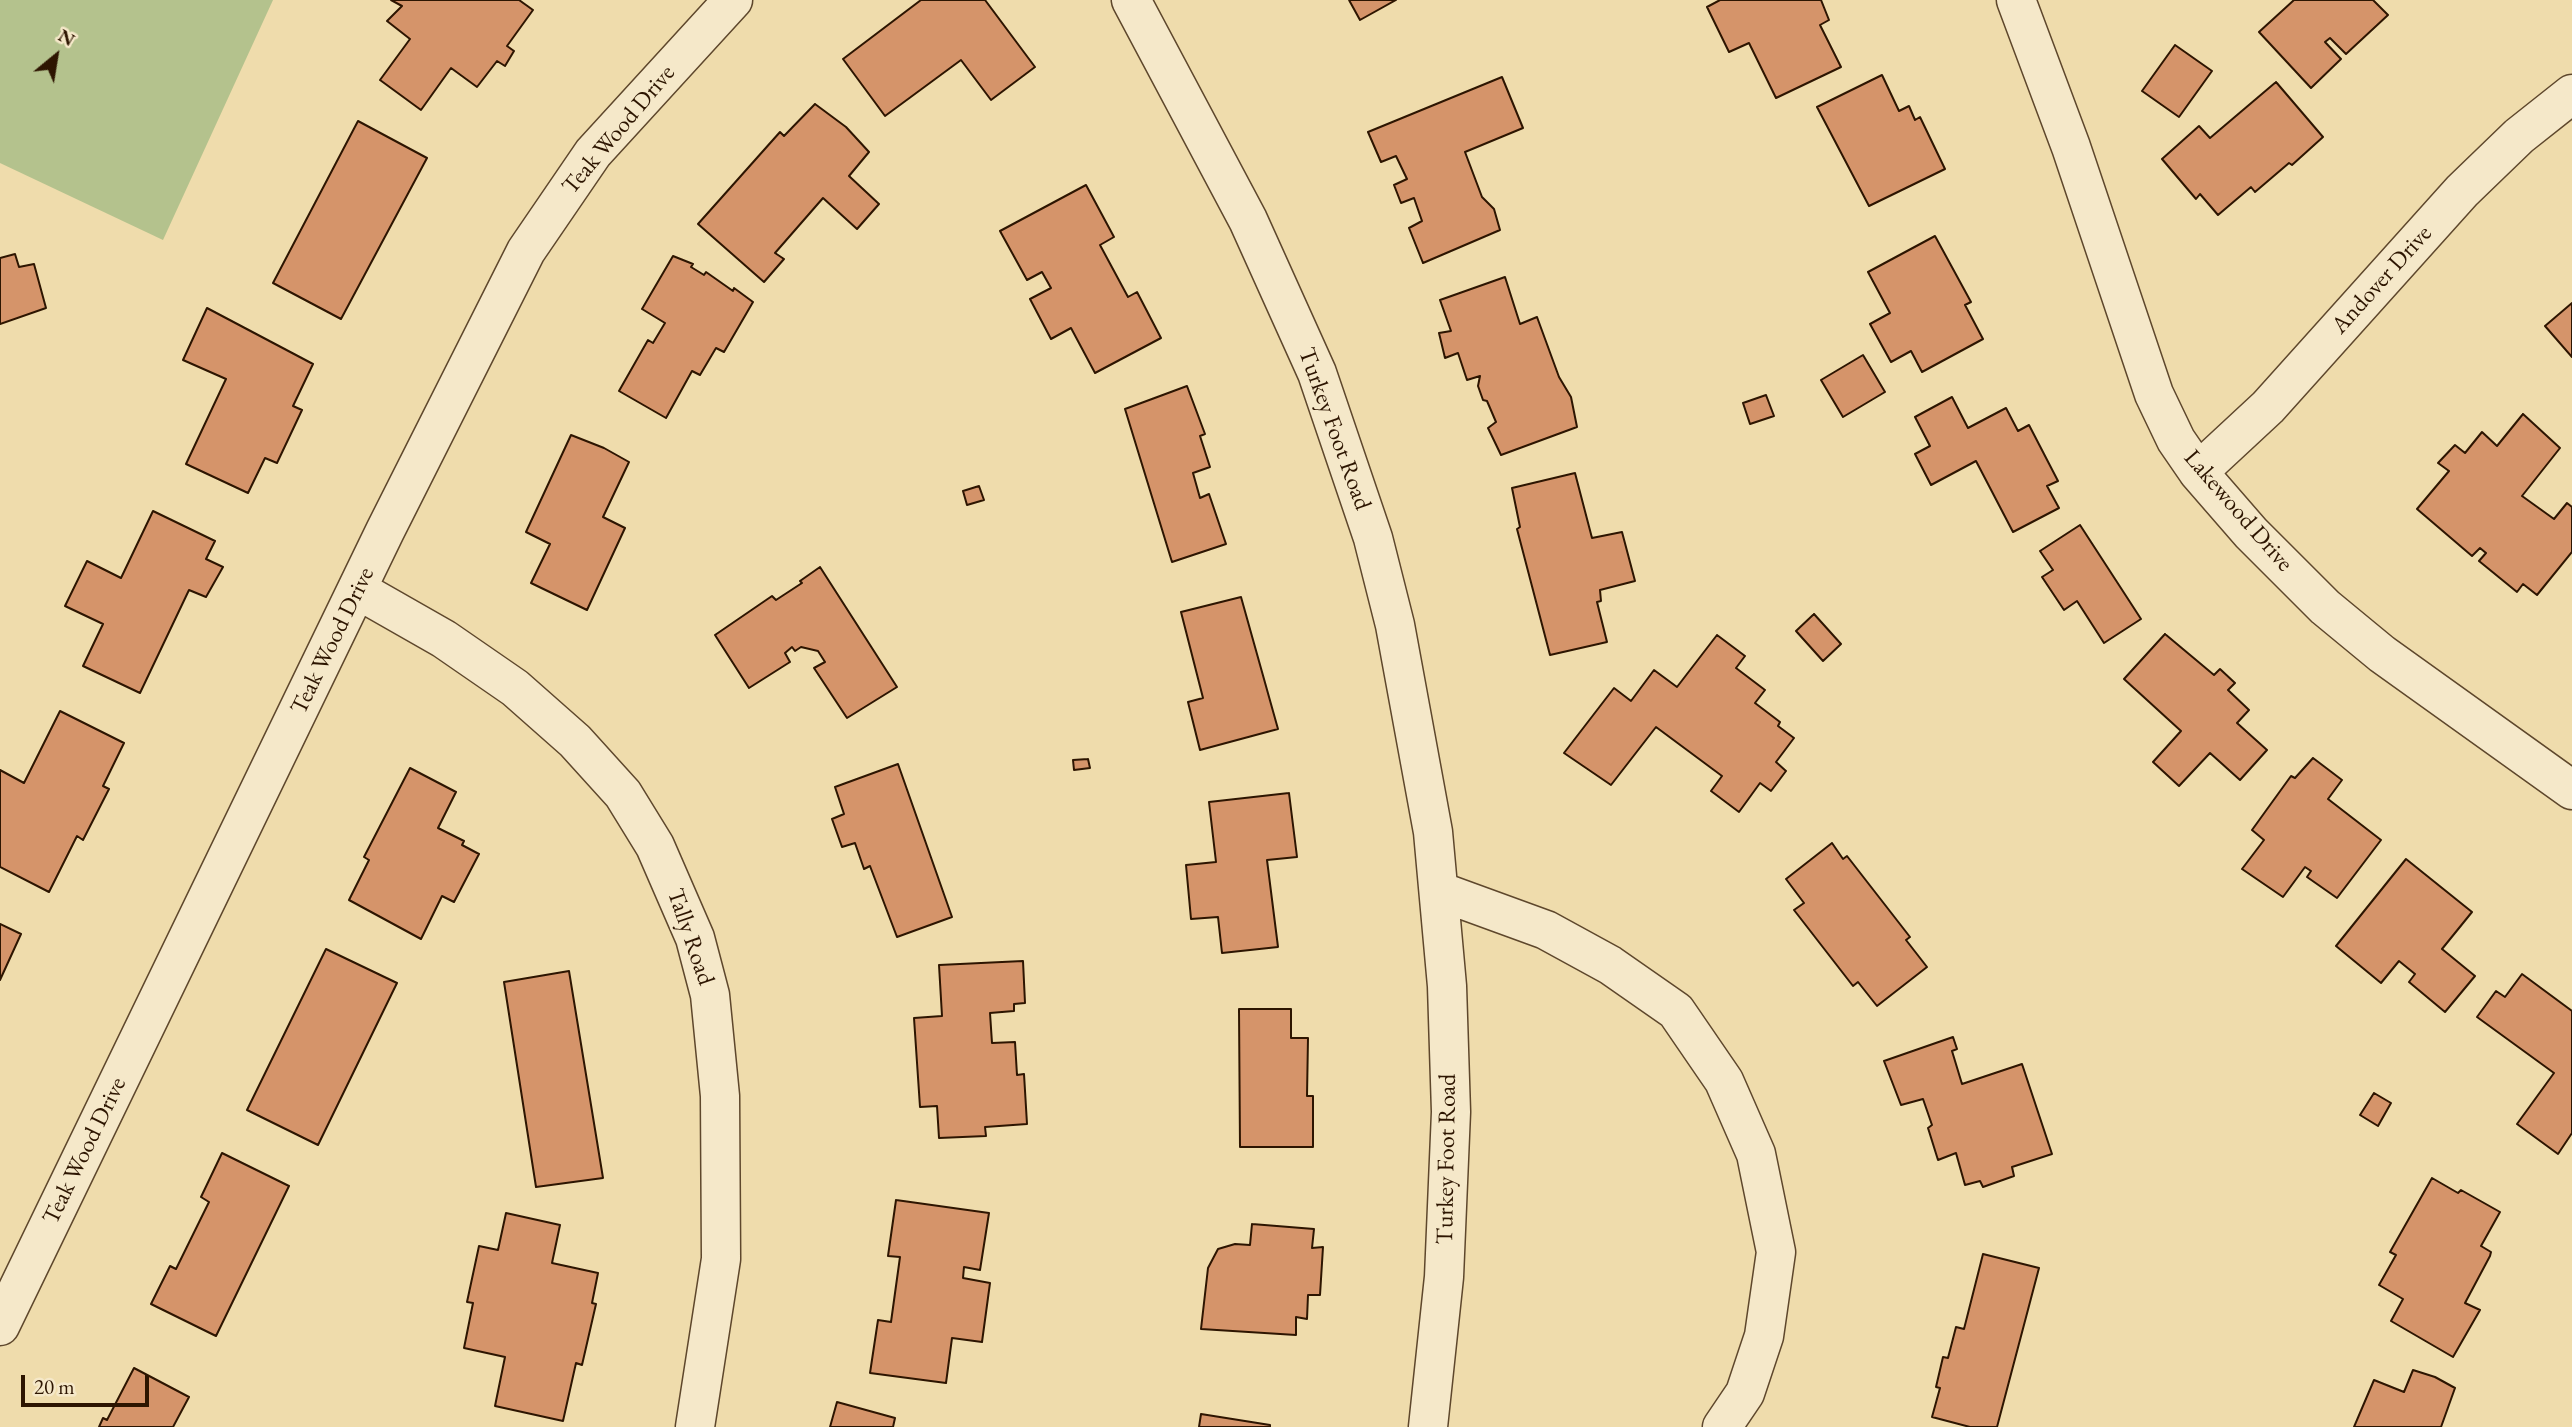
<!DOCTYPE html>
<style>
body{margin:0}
#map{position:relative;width:2572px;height:1427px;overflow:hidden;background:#efdcac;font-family:"EB Garamond",serif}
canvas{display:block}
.north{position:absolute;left:21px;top:21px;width:70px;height:70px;-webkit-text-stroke:5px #f5e8c9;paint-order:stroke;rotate:30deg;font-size:19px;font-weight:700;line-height:28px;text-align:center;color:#2d1501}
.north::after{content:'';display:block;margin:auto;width:24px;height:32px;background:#2d1501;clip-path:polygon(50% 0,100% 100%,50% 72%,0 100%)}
.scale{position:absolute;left:21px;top:1375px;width:128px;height:32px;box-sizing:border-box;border:4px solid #2d1501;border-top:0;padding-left:9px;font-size:21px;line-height:24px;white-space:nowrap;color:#2d1501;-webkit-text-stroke:5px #f5e8c9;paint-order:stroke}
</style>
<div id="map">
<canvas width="2572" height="1427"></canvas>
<div class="north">N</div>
<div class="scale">20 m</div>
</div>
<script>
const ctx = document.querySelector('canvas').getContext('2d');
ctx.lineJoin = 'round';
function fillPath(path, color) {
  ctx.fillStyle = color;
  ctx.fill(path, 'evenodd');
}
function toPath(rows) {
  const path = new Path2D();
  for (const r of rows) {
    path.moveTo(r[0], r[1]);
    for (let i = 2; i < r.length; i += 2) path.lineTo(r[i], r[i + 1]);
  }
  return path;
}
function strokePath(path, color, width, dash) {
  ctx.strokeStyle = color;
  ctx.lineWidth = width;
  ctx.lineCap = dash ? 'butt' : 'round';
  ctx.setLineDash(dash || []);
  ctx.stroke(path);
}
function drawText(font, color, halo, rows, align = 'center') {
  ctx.font = font + ' "EB Garamond",serif';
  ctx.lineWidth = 5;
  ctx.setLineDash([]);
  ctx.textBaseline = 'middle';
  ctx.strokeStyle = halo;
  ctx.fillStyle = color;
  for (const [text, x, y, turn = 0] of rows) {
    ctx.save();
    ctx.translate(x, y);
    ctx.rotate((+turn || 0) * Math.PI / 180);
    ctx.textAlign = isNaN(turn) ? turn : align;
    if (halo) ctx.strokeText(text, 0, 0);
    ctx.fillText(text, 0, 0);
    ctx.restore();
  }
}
fillPath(toPath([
 [0,0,273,0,163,240,0,163]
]), '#b4c28d');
const building = toPath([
 [391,0,519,0,533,10,507,46,514,51,505,66,497,61,477,87,451,68,421,110,380,80,410,39,387,21,402,6,391,0],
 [921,0,985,0,1035,67,991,100,961,60,885,116,843,59,921,0],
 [1349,0,1396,0,1360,20,1349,0],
 [1720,0,1821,0,1829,20,1820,25,1841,67,1776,98,1749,43,1729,52,1707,7,1720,0],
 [2294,0,2373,0,2388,15,2346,54,2330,38,2325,42,2341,59,2311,88,2259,32,2294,0],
 [2175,45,2212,71,2179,117,2142,91,2175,45],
 [1882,75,1899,111,1909,106,1915,120,1920,117,1945,169,1869,206,1817,107,1882,75],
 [1502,77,1523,128,1465,152,1482,197,1494,209,1500,230,1423,263,1409,228,1422,221,1414,198,1401,203,1394,185,1407,179,1396,156,1381,162,1368,132,1502,77],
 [2276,82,2323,137,2292,165,2289,163,2255,192,2251,187,2218,215,2200,194,2196,199,2162,159,2199,126,2210,138,2276,82],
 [815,104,846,127,869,152,849,176,879,204,857,229,823,198,775,253,784,259,764,282,698,224,780,132,784,136,815,104],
 [358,121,427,158,341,319,273,283,358,121],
 [1086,185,1114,237,1100,245,1128,297,1137,292,1161,338,1095,373,1071,328,1051,339,1030,299,1051,288,1042,272,1027,280,1000,231,1086,185],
 [1935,236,1971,302,1965,305,1983,339,1922,372,1911,351,1891,362,1870,324,1890,313,1868,272,1935,236],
 [15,254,19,267,34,264,46,308,0,324,0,258,15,254],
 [673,256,693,264,691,267,704,275,706,272,733,291,734,288,753,302,724,352,716,348,700,375,692,371,666,418,619,391,648,340,653,343,665,323,642,309,673,256],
 [1505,277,1520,324,1537,317,1559,377,1571,397,1577,427,1501,455,1488,428,1496,422,1487,401,1483,400,1478,386,1480,376,1467,380,1458,353,1445,358,1439,333,1451,331,1440,300,1505,277],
 [2572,303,2572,357,2545,326,2572,303],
 [207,308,313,364,293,406,302,410,277,463,265,458,248,493,186,464,226,379,183,360,207,308],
 [1863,355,1885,392,1843,417,1821,380,1863,355],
 [1187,386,1205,434,1200,436,1210,467,1193,473,1200,498,1209,494,1226,544,1172,562,1125,409,1187,386],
 [1766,395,1774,416,1750,424,1743,403,1766,395],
 [1952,397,1968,428,2006,408,2018,431,2029,425,2058,481,2047,486,2059,508,2013,532,1976,461,1931,485,1915,454,1930,446,1915,417,1952,397],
 [2523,414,2560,448,2522,496,2554,519,2567,503,2572,507,2572,552,2537,595,2523,584,2517,592,2479,561,2486,553,2480,548,2472,556,2417,509,2449,471,2438,463,2455,445,2465,453,2482,432,2497,446,2523,414],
 [571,435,604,448,629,462,603,517,625,528,587,610,531,583,550,544,526,532,571,435],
 [1575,473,1592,538,1622,532,1635,581,1600,590,1601,601,1597,602,1607,642,1550,655,1517,529,1520,527,1512,488,1575,473],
 [979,486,984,500,967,505,963,491,979,486],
 [153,511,215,541,206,559,223,567,206,597,189,590,140,693,83,666,103,624,65,606,87,561,121,578,153,511],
 [2080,525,2141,619,2104,643,2077,601,2064,610,2042,577,2053,570,2040,551,2080,525],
 [820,567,897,687,847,718,814,668,825,662,818,651,801,647,795,651,792,647,785,653,790,662,749,688,715,635,772,596,776,600,802,583,800,581,820,567],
 [1241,597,1278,729,1200,750,1188,702,1203,698,1181,612,1241,597],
 [1814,614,1841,644,1823,661,1796,631,1814,614],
 [2165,634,2214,675,2220,669,2235,683,2228,690,2249,710,2237,723,2267,750,2240,780,2210,753,2179,786,2153,762,2181,731,2124,679,2165,634],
 [1717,635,1745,656,1736,668,1765,690,1755,703,1780,722,1778,726,1794,738,1776,762,1786,771,1771,791,1760,783,1739,812,1711,791,1722,776,1656,727,1611,785,1564,753,1614,688,1631,701,1654,670,1677,687,1717,635],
 [60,711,124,743,103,786,109,789,83,840,77,836,49,892,0,867,0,770,24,783,60,711],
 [2313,758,2342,780,2328,799,2381,840,2337,898,2307,877,2311,871,2305,867,2283,897,2242,869,2264,840,2252,830,2291,776,2295,778,2313,758],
 [1088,759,1090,768,1074,770,1073,760,1088,759],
 [898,764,952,917,897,937,870,866,864,869,855,843,842,847,832,819,844,814,835,787,898,764],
 [410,768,456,792,438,828,464,841,462,845,479,854,454,902,442,896,421,939,349,900,369,860,364,857,410,768],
 [1289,793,1297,857,1267,860,1278,947,1222,953,1218,917,1191,919,1186,865,1216,862,1209,802,1289,793],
 [1832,843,1843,859,1847,856,1910,937,1906,940,1927,967,1877,1006,1858,982,1853,986,1794,910,1804,903,1786,879,1832,843],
 [2406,859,2472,912,2442,949,2475,976,2445,1012,2409,982,2415,974,2399,961,2381,983,2336,946,2406,859],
 [0,924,21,934,0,980,0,924],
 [326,949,397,983,318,1145,247,1110,326,949],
 [1023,961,1025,1003,1014,1004,1014,1011,990,1013,992,1043,1015,1042,1017,1075,1024,1074,1027,1124,985,1127,986,1136,939,1138,937,1106,920,1107,914,1018,942,1016,939,965,1023,961],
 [569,971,603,1178,536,1187,504,982,569,971],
 [2522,974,2572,1011,2572,1133,2558,1154,2517,1124,2554,1073,2477,1017,2496,991,2505,997,2522,974],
 [1239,1009,1291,1009,1291,1038,1308,1038,1307,1096,1313,1096,1313,1147,1240,1147,1239,1009],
 [1953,1037,1957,1049,1952,1051,1962,1084,2022,1064,2052,1154,2012,1167,2014,1176,1983,1187,1980,1181,1965,1185,1956,1153,1938,1160,1928,1128,1932,1125,1923,1099,1901,1105,1884,1061,1953,1037],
 [2374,1093,2391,1103,2378,1126,2360,1115,2374,1093],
 [222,1153,289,1186,216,1336,151,1304,170,1266,176,1269,209,1202,201,1197,222,1153],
 [2432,1178,2458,1193,2461,1190,2500,1212,2481,1246,2491,1252,2490,1256,2465,1303,2480,1310,2453,1357,2391,1321,2403,1299,2379,1285,2396,1255,2390,1252,2432,1178],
 [896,1200,989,1213,980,1270,964,1267,963,1278,990,1283,982,1342,952,1338,946,1383,870,1373,878,1320,891,1322,900,1257,888,1256,896,1200],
 [506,1213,560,1225,552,1263,598,1273,592,1303,596,1304,582,1365,576,1363,563,1421,495,1406,505,1357,464,1348,473,1303,467,1302,479,1246,498,1250,506,1213],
 [1252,1224,1314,1229,1312,1248,1323,1247,1320,1295,1308,1295,1307,1319,1296,1317,1296,1335,1201,1329,1208,1268,1218,1249,1235,1244,1250,1245,1252,1224],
 [1983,1254,2039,1268,1997,1427,1970,1427,1932,1417,1940,1388,1936,1387,1943,1357,1948,1358,1956,1327,1964,1329,1983,1254],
 [134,1368,189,1397,173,1427,99,1427,103,1418,107,1420,134,1368],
 [2413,1370,2435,1377,2455,1388,2441,1427,2354,1427,2374,1380,2404,1392,2413,1370],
 [837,1402,895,1418,893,1427,830,1427,837,1402],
 [1201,1414,1270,1425,1270,1427,1199,1427,1201,1414]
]);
fillPath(building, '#d5946a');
strokePath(building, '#2d1501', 2);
const minor = toPath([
 [1131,0,1248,220,1317,373,1373,538,1395,625,1433,832,1447,986,1451,1112,1444,1277,1428,1427],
 [2016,0,2071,147,2154,394,2176,440,2198,472,2251,533,2325,607,2382,654,2572,790],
 [2198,472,2268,407,2462,191,2519,136,2572,94],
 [358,590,444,639,515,688,575,741,623,794,655,846,695,938,710,995,720,1096,721,1259,695,1427],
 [1439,891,1546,930,1610,965,1676,1011,1724,1081,1756,1154,1776,1252,1764,1336,1745,1393,1722,1427],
 [0,1326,385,531,526,251,593,153,733,0]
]);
strokePath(minor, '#5e472c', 41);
strokePath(minor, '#f5e8c9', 38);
drawText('24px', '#2d1501', '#f5e8c9', [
 ["Teak Wood Drive",619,130,-50],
 ["Andover Drive",2382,280,-48],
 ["Turkey Foot Road",1334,429,70],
 ["Lakewood Drive",2238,511,49],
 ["Teak Wood Drive",333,641,-64],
 ["Tally Road",690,937,71],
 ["Teak Wood Drive",85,1151,-64],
 ["Turkey Foot Road",1447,1159,-89]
]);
</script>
